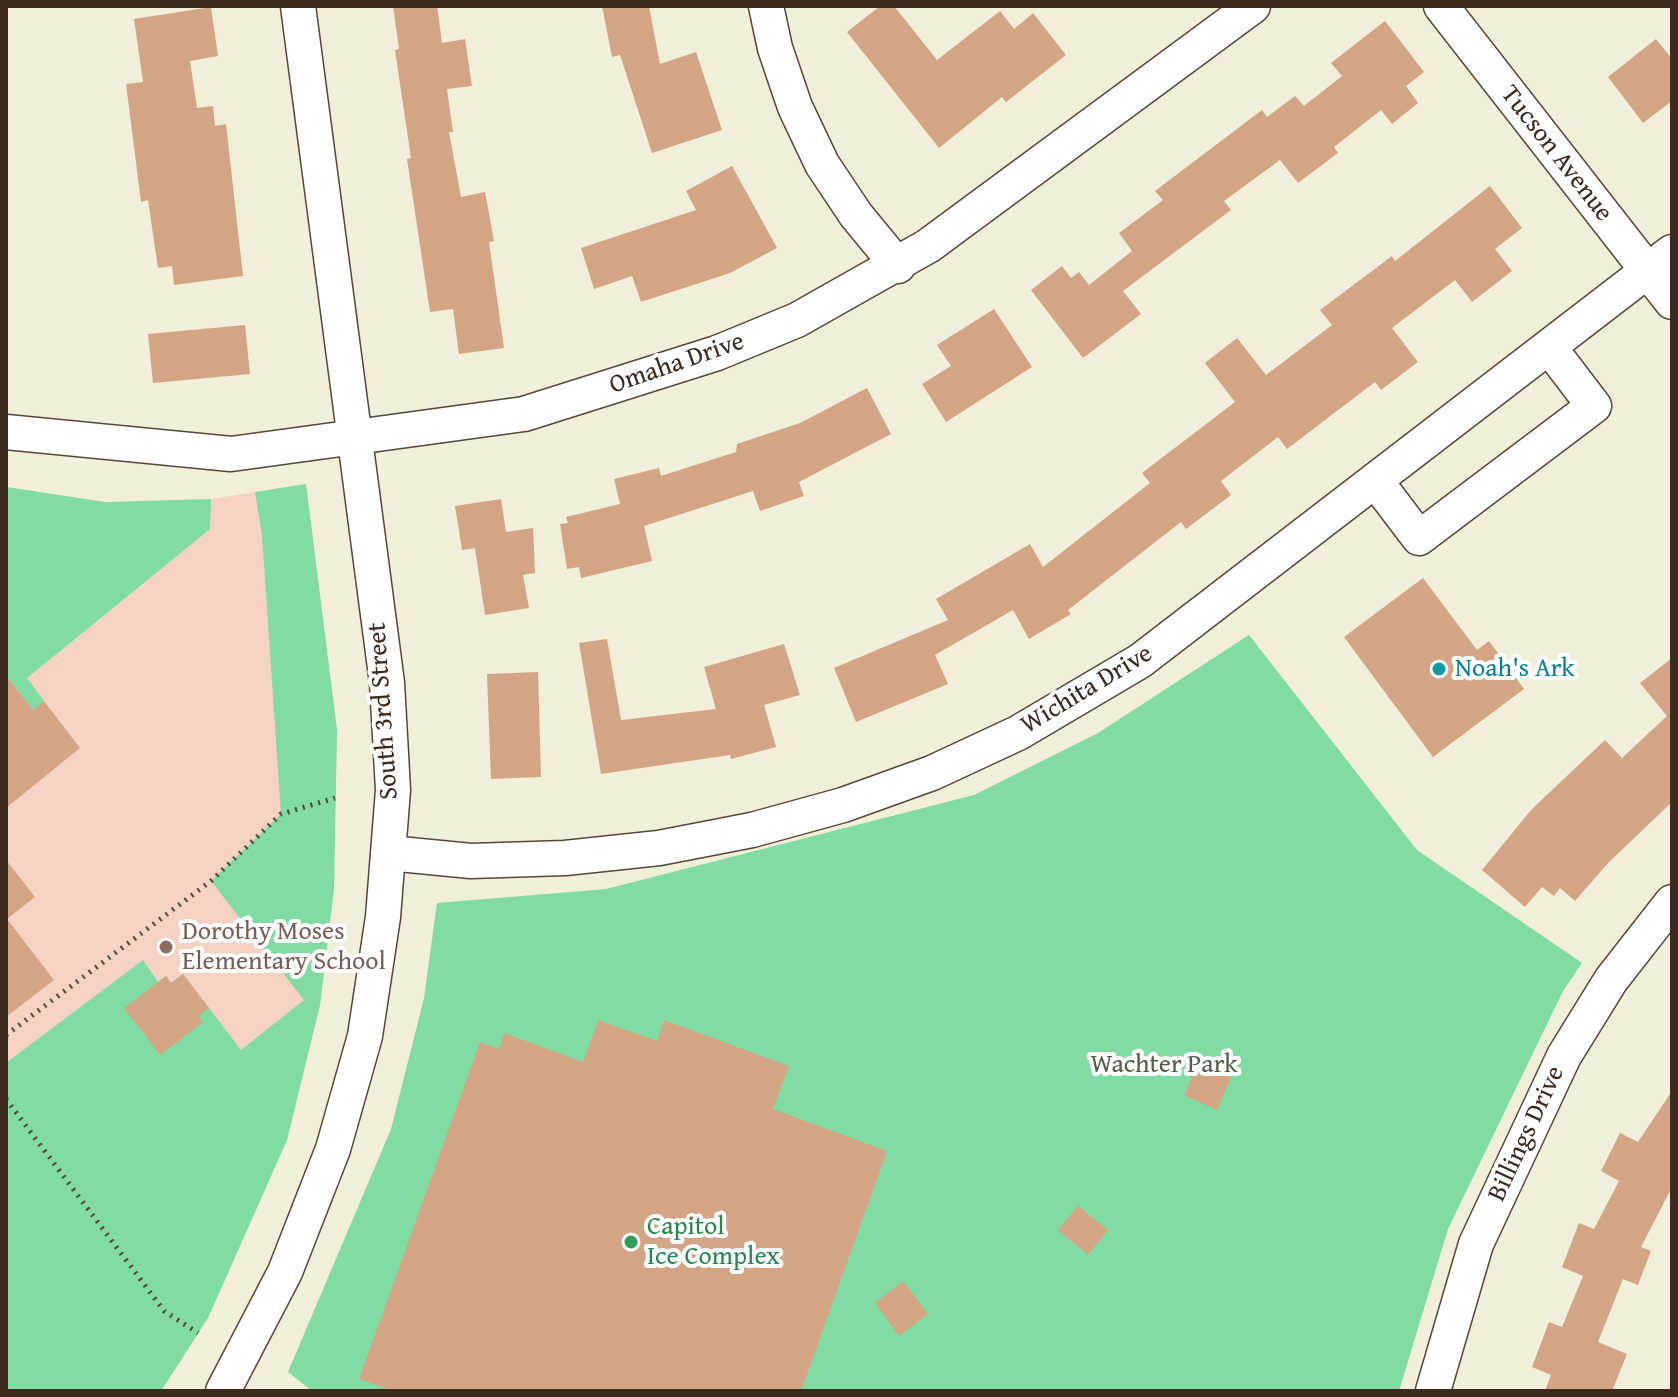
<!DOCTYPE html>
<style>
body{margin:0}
#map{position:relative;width:1678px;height:1397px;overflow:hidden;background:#f1eeda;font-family:"Gentium Book Plus",serif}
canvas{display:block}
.frame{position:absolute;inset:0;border:8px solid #3b2a1e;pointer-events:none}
</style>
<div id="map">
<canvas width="1678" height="1397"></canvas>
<div class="frame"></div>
</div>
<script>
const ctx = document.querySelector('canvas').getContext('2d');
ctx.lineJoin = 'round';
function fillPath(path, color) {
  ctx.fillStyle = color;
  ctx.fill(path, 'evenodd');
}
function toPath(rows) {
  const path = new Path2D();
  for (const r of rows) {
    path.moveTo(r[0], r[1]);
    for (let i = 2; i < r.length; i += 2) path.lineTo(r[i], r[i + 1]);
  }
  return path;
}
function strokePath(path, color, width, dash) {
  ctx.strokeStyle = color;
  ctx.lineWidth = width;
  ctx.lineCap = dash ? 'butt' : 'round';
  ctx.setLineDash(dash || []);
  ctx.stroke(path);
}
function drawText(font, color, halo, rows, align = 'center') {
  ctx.font = font + ' "Gentium Book Plus",serif';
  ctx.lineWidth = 8;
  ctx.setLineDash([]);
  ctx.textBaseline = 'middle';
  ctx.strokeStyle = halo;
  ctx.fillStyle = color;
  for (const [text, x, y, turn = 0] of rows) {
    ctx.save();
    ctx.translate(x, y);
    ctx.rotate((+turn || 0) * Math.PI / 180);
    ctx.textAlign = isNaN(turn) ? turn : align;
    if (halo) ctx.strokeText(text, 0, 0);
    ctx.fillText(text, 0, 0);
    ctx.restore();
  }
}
fillPath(toPath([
 [306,484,337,730,334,888,320,1005,287,1140,208,1318,161,1391,6,1391,6,487,105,502,161,503,211,499]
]), '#f5d2c2');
fillPath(toPath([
 [306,484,337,730,334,888,320,1005,287,1140,208,1318,161,1391,6,1391,6,1063,143,960,158,982,166,976,171,983,183,974,241,1050,304,1000,211,881,281,814,262,535,255,492],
 [6,487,105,502,211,499,210,529,27,678,44,701,33,710,6,675],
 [1249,635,1417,850,1582,963,1563,991,1448,1229,1399,1391,312,1391,288,1372,391,1129,424,998,437,903,606,889,974,795,1098,733]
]), '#81dca3');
fillPath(toPath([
 [393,6,437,6,442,43,465,39,472,86,447,89,453,132,449,132,461,197,485,192,494,241,489,242,504,348,459,354,453,309,430,312,407,159,411,158,395,50,399,49],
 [602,6,649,6,660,64,696,52,722,130,652,153,620,55,612,57],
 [880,6,894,6,937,60,1000,11,1014,29,1033,13,1066,55,1006,102,1002,97,939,148,847,32],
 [211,7,218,56,190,61,197,108,213,106,215,126,226,124,243,276,174,285,172,266,158,268,148,200,141,202,126,84,143,82,134,19],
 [1385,21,1424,72,1406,86,1418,103,1392,124,1381,110,1334,147,1338,153,1298,183,1280,160,1224,201,1231,210,1123,291,1141,314,1083,358,1031,290,1062,266,1071,278,1079,272,1089,285,1132,251,1119,233,1163,200,1155,191,1262,110,1267,117,1295,96,1304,106,1342,76,1331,63],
 [1656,39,1672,59,1672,101,1643,123,1608,77],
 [732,166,777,248,730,273,641,302,632,276,594,289,581,248,696,210,686,191],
 [1490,186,1522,228,1495,249,1512,271,1472,302,1455,280,1392,328,1418,362,1381,390,1375,382,1287,449,1278,437,1221,481,1231,495,1186,529,1181,522,1068,610,1071,614,1029,639,1013,610,935,655,948,684,856,722,834,668,948,620,936,599,1030,544,1043,567,1150,483,1142,473,1235,402,1205,363,1237,338,1266,375,1332,325,1320,310,1392,256,1395,261],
 [994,309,1032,367,946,422,922,384,951,366,937,345],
 [245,325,250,374,153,383,148,334],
 [867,388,891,434,799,482,804,496,760,511,753,491,644,526,652,561,581,578,579,567,567,569,560,524,568,523,566,517,620,504,614,479,659,468,661,476,736,452,737,444,800,423],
 [501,499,506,532,533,528,535,573,523,575,529,608,485,615,475,548,462,550,455,506],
 [1423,578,1477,650,1489,641,1524,689,1433,757,1344,637],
 [607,639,621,720,716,709,704,667,784,644,800,695,764,705,776,747,731,759,730,755,601,774,579,643],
 [1672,658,1672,802,1608,863,1575,901,1560,888,1554,896,1542,887,1525,907,1482,870,1531,810,1605,740,1622,758,1667,716,1640,683],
 [538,672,541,777,491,779,487,674],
 [6,675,33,710,44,701,80,748,6,808],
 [6,860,35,897,7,919,54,980,6,1017],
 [183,974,209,1008,199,1016,203,1022,160,1055,124,1008,166,976,171,983],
 [598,1020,657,1041,664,1020,789,1066,773,1109,887,1151,801,1391,393,1391,359,1379,480,1042,499,1049,504,1033,583,1062],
 [1199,1061,1232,1075,1217,1110,1184,1095],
 [1672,1091,1672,1187,1641,1247,1651,1251,1638,1285,1623,1279,1598,1342,1627,1354,1612,1391,1545,1391,1551,1375,1532,1367,1549,1322,1562,1327,1583,1276,1562,1267,1579,1223,1594,1229,1619,1181,1601,1171,1620,1133,1638,1142],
 [1078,1206,1108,1230,1088,1255,1058,1230],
 [903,1281,928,1314,899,1336,875,1303]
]), '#d3a585');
const minor = toPath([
 [766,6,775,48,795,107,822,164,856,215,898,266],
 [1441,6,1672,302],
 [6,432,231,454,524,414,717,353,797,320,928,246,1253,6],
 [1375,480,1419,538,1594,406,1549,347],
 [389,853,471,861,565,858,659,848,752,830,843,805,932,773,1018,733,1140,661,1672,252],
 [223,1391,285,1272,333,1149,365,1036,383,917,393,790,387,683,298,6],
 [1433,1391,1476,1244,1564,1056,1611,980,1672,902]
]);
strokePath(minor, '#56473a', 37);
strokePath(toPath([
 [6,1035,211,881,281,814,335,798],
 [6,1099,164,1311,198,1333]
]), '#56473a', 5, [2, 6]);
strokePath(minor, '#fff', 34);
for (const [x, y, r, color] of [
 [1439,669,8,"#0f9aa8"],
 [166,947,8,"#8d6e63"],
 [631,1242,8,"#2e9e5b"]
]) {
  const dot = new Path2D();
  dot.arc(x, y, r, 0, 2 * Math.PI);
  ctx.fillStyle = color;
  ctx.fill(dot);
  strokePath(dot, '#fff', 3);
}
drawText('26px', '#3b2a1e', '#fff', [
 ["Tucson Avenue",1556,154,52],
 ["Omaha Drive",677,364,-19],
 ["Wichita Drive",1087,690,-31],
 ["South 3rd Street",384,711,-94],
 ["Billings Drive",1527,1134,-65]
]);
drawText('26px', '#0d838f', '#fff', [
 ["Noah's Ark",1455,669]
], 'left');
drawText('26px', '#785e54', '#fff', [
 ["Dorothy Moses",182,932],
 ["Elementary School",182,962]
], 'left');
drawText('26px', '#505f46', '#fff', [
 ["Wachter Park",1164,1065]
]);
drawText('26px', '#27864d', '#fff', [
 ["Capitol",647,1227],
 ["Ice Complex",647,1257]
], 'left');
</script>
